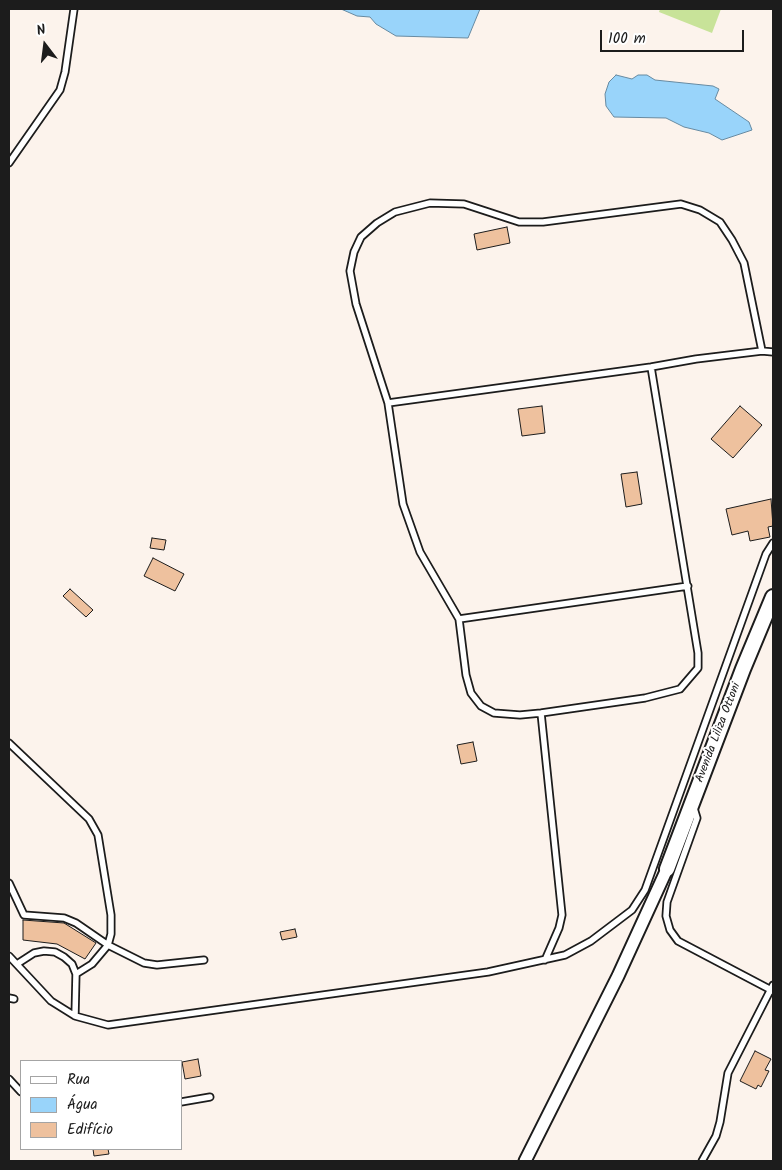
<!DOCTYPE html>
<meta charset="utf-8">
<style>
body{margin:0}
#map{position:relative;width:782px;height:1170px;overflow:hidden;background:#fcf3ec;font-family:Kalam,sans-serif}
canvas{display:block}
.frame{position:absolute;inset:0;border:10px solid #1c1c1c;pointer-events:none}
.legend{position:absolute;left:20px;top:1060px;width:162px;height:90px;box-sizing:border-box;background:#fff;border:1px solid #a4a4a4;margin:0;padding:6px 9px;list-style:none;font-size:15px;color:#1c1c1c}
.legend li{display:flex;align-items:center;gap:10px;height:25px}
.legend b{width:25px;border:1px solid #a4a4a4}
.north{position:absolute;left:20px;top:20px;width:50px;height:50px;-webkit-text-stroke:4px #fff;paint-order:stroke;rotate:345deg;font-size:14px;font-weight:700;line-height:20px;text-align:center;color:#1c1c1c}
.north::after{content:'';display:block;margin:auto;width:18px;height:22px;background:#1c1c1c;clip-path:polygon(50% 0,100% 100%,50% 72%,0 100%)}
.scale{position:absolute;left:600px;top:30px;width:144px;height:22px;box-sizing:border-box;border:2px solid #1c1c1c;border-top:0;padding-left:6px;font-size:15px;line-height:18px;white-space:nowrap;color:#1c1c1c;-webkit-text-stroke:4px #fff;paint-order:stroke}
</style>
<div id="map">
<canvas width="782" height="1170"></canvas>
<div class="frame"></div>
<ul class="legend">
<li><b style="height:6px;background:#fff"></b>Rua</li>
<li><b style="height:14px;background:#99d4fa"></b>Água</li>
<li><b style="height:14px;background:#eec19e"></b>Edifício</li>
</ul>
<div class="north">N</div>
<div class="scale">100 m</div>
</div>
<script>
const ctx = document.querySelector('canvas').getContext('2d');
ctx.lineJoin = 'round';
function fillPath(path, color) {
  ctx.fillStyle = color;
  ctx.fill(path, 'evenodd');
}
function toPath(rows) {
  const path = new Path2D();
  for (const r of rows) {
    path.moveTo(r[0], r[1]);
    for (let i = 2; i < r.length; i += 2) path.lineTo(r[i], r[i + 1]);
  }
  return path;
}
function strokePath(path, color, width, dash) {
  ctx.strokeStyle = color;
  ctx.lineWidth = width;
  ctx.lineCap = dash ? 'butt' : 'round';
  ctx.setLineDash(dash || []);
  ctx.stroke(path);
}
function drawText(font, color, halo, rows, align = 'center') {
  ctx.font = font + ' Kalam,sans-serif';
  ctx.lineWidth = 4;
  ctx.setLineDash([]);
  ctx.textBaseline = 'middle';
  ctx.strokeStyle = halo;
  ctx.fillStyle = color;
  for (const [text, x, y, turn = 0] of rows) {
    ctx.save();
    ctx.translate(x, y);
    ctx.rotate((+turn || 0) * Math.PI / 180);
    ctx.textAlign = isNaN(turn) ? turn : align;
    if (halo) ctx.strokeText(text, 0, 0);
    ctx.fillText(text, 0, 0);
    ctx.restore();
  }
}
fillPath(toPath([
 [660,9,721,9,712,33,659,12]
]), '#c8e399');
const water = toPath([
 [341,9,480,9,468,38,396,36,376,24,370,17,357,16,341,9],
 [616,75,632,79,638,75,647,75,655,80,713,86,719,89,715,99,749,122,752,130,722,140,709,133,684,127,666,118,614,117,606,106,605,94,609,82,616,75]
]);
fillPath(water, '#99d4fa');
strokePath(water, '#678aa1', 1);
const building = toPath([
 [507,227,510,243,477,250,474,234,507,227],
 [542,406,545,433,522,436,518,409,542,406],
 [740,406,762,425,733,458,711,439,740,406],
 [637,472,642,504,626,507,621,474,637,472],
 [771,499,773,526,768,527,770,537,750,541,748,531,732,535,726,509,771,499],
 [152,538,166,540,164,550,150,548,152,538],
 [153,558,184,574,175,591,144,576,153,558],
 [70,589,93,610,86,617,63,596,70,589],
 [473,742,477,761,461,764,457,745,473,742],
 [23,920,64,923,96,943,85,959,57,944,23,940,23,920],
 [295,929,297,937,282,940,280,932,295,929],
 [755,1051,771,1059,765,1070,769,1071,761,1087,758,1085,756,1089,740,1081,755,1051],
 [198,1059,201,1076,185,1079,182,1062,198,1059],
 [93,1149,108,1149,109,1154,94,1156,93,1149]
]);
fillPath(building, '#eec19e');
strokePath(building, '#1c1c1c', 1);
const service = toPath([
 [9,163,60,90,65,72,74,9],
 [651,367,698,653,698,668,680,689,645,698,541,713,520,715,494,713,481,706,471,693,466,675,459,619,420,552,403,504,388,403,356,304,350,271,354,252,361,237,377,223,395,212,430,203,464,204,519,222,543,222,681,204,700,210,720,222,732,240,744,263,762,351],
 [388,403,651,367,696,359,762,351,773,352],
 [459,619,688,586],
 [541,713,562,915,559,928,545,960],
 [9,743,89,819,98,835,111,915,111,934,108,945,92,964,76,974],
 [693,805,697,818,667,902,666,916,670,930,678,941,773,991],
 [9,883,24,915,64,918,76,923,108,945,144,963,157,965,204,960],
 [9,956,51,1001,75,1016,108,1025,488,972,565,955,591,941,632,910,645,890,766,554,773,543],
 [17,964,34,953,44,951,55,952,64,957,72,964,76,974,75,1016],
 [9,998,14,999],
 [9,1079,21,1092],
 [181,1102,210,1097],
 [702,1161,716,1136,720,1122,728,1073,773,985]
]);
const minor = toPath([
 [525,1161,618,976,667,869]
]);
const tertiary = toPath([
 [667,869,743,669,773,597]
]);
strokePath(service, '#1c1c1c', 9);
strokePath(minor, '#1c1c1c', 15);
strokePath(tertiary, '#1c1c1c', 18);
strokePath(service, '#fff', 5.5);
strokePath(minor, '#fff', 11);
strokePath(tertiary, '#fff', 14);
drawText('12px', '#1c1c1c', '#fff', [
 ["Avenida Liliza Ottoni",719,733,-69]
]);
</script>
